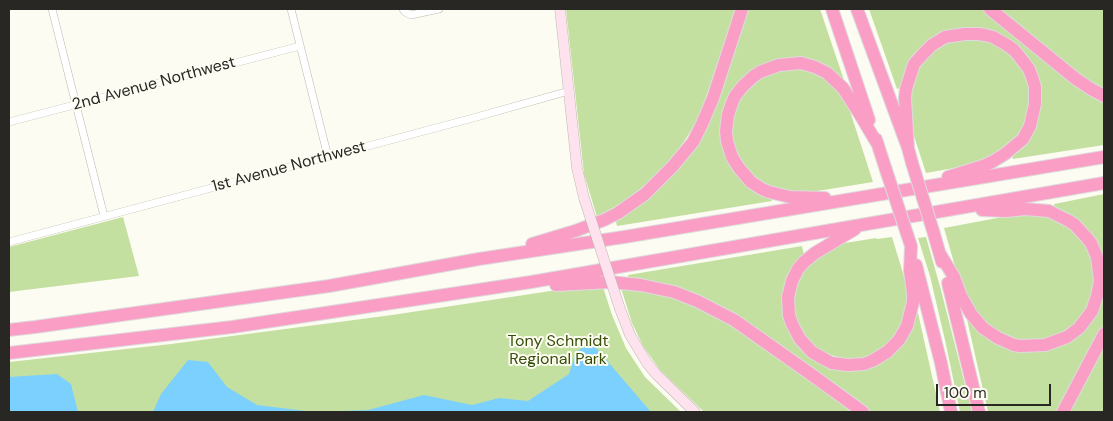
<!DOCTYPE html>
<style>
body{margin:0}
#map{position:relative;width:1113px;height:421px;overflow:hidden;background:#fdfcf2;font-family:"DM Sans",sans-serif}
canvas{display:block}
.frame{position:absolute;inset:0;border:10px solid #282724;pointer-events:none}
.scale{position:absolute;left:936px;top:384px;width:115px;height:22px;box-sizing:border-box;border:2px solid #282724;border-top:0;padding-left:6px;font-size:15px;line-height:18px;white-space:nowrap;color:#282724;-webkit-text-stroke:4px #fdfcf2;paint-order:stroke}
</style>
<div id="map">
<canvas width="1113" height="421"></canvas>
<div class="frame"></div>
<div class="scale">100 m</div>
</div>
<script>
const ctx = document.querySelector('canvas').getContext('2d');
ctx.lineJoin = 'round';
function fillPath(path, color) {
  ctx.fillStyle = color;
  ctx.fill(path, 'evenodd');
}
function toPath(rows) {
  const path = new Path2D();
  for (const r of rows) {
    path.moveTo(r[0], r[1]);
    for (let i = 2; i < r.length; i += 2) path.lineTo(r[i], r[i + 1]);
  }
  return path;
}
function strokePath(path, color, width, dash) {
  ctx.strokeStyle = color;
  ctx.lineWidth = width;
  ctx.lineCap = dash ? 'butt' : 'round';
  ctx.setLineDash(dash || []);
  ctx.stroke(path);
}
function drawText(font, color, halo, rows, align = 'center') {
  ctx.font = font + ' "DM Sans",sans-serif';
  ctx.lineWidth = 4;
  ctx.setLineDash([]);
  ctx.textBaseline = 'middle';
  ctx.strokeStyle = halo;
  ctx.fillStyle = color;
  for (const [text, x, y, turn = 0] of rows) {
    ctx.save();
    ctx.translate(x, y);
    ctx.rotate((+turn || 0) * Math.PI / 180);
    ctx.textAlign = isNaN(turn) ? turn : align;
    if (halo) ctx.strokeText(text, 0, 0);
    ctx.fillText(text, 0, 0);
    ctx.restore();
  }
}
fillPath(toPath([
 [566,9,736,9,705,100,695,124,685,140,674,155,653,178,628,199,597,217,584,174],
 [746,9,820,9,845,83,807,62,740,83,727,153,771,196,772,201,617,226,615,217,687,154],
 [869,9,985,9,1104,100,1104,145,1013,159,1011,152,1039,92,1008,41,939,37,901,88,897,89],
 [996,9,1104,9,1104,91,1084,79],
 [954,40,984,40,1006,49,1024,71,1030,89,1031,103,1023,130,1009,147,977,164,926,173,912,130,909,104,915,72,938,46],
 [802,69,810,71,827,79,840,90,849,108,873,182,805,193,792,192,765,185,752,176,739,160,732,141,732,117,740,99,752,84,773,71],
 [1104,194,1104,326,1058,412,988,412,966,315,1020,349,1082,329,1103,266,1055,209,1054,204],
 [1024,213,1037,213,1068,225,1088,246,1096,273,1088,310,1067,332,1031,343,1008,338,982,321,960,284,944,228],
 [123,217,139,276,9,292,9,247],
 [892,237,906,283,908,295,902,328,887,346,869,356,858,359,846,359,827,354,816,347,806,338,798,325,795,315,793,299,798,279,811,260,839,244,876,238,877,239],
 [926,237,941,290,972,412,960,412,945,340,930,276,918,238],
 [802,246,804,255,785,303,811,355,868,365,915,314,918,313,940,412,872,412,743,321,628,279,628,275],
 [602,284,612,315,626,348,645,377,681,412,9,412,9,362,171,344,392,315,577,287],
 [620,285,652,289,718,313,860,412,704,412,660,370,643,346,632,323],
 [1104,342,1104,412,1066,412]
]), '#c4e0a0');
fillPath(toPath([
 [591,342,651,412,153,412,161,394,188,360,208,362,227,387,257,405,314,412,368,410,424,395,472,405,499,398,528,401,569,374,576,352],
 [57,374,71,384,78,412,9,412,9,377]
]), '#7cd0fd');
const street = toPath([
 [52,9,104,216],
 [291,9,328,157],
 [403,9,405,12,411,15,439,9],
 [9,122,300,46],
 [9,242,473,118,569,91]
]);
const secondary = toPath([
 [560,9,577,168,584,198],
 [620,309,630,335,647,363,656,374,695,412]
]);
const highway = toPath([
 [832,9,869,120],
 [857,9,908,148,912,163],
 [990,9,1076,79,1091,89,1104,96],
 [876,139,886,170],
 [908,148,905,98,906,89,914,64,923,54,932,45,945,37,965,34,978,34,985,35,993,37,1007,45,1014,50,1019,56,1029,69,1032,77,1035,87,1035,104,1030,126,1023,139,1005,154,992,162,983,166,948,177],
 [825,198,790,197,769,192,762,189,751,182,739,168,732,157,727,141,726,131,728,115,732,103,735,96,743,86,754,76,760,72,779,65,801,63,815,67,827,73,843,88,859,113,878,145],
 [855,229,815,253,804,262,798,269,792,281,788,297,789,315,792,324,800,339,812,352,826,360,832,363,848,365,864,364,872,361,887,352,899,340,907,326,913,302,913,293,910,271,911,246],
 [934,234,942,262],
 [532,244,575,231,604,220,618,213,645,194,673,166,693,142,702,124,713,98,742,9],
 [940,254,954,277,961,296,971,314,983,328,998,338,1014,345,1020,346,1045,345,1067,337,1079,328,1092,311,1097,296,1100,281,1097,257,1091,243,1087,238,1075,225,1069,221,1049,211,1025,209,1006,211,982,210],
 [916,265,941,363,951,412],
 [948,283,979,412],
 [556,285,610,282,641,285,674,292,697,301,734,320,812,375,863,412],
 [9,330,35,327,329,286,479,259,624,237,1104,157],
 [9,353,232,327,531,282,1104,183],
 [1063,412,1104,334]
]);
strokePath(street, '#bbb9b0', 8);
strokePath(secondary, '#bbb9b0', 11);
strokePath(highway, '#dddcdc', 14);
strokePath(street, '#fff', 7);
strokePath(secondary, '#fee2ee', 10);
strokePath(highway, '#fa9ec6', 12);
const secondaryBridge = toPath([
 [584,198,620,309]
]);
const highwayBridge = toPath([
 [912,163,934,234],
 [886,170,911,246]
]);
strokePath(secondaryBridge, '#bbb9b0', 11, []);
strokePath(highwayBridge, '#dddcdc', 14, []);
strokePath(secondaryBridge, '#fee2ee', 10);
strokePath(highwayBridge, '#fa9ec6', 12);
drawText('16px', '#282724', '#fdfcf2', [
 ["2nd Avenue Northwest",154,84,-15],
 ["1st Avenue Northwest",289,167,-15]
]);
drawText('16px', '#374e09', '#fdfcf2', [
 ["Tony Schmidt",558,342],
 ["Regional Park",558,360]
]);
</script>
